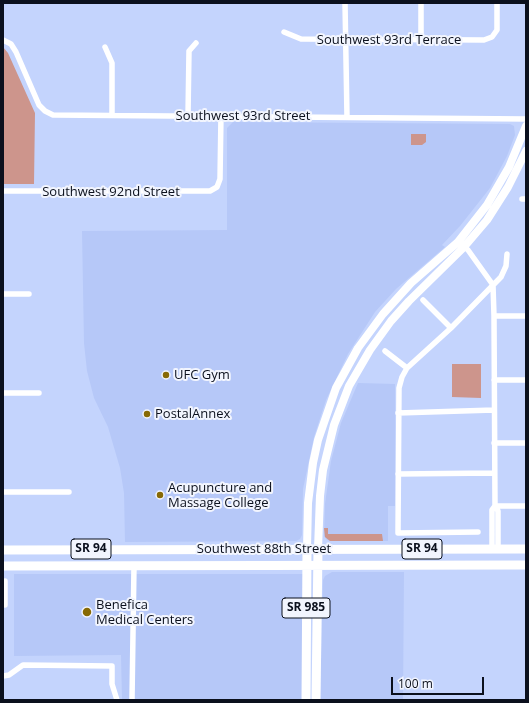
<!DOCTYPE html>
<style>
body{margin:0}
#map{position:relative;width:529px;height:703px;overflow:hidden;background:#c4d4fd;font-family:"Open Sans",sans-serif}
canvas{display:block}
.frame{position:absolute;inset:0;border:4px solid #0b101d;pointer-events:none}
.scale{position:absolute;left:391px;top:677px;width:93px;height:18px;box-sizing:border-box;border:2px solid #0b101d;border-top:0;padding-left:5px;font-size:12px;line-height:14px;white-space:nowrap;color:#0b101d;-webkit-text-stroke:3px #f2f5fe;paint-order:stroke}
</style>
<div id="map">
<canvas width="529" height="703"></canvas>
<div class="frame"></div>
<div class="scale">100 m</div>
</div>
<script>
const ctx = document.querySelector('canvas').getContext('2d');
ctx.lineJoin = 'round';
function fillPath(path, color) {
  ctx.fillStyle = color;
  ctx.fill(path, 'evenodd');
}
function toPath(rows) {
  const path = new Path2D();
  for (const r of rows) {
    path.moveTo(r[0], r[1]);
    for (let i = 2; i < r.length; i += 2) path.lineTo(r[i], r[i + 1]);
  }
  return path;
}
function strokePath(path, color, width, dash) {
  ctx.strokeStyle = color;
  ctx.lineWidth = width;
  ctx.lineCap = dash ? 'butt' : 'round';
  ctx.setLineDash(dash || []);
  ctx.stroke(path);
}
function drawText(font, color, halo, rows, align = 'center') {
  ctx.font = font + ' "Open Sans",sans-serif';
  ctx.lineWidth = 4;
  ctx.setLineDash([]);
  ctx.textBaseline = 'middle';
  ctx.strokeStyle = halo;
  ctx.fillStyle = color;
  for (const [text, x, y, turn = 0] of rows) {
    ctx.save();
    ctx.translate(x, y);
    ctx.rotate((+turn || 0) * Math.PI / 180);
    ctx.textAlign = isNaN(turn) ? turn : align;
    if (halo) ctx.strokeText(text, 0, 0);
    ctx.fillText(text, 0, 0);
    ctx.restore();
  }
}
fillPath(toPath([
 [233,122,510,124,514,126,515,135,507,156,490,188,460,226,442,245,445,247,396,289,375,312,348,354,326,400,314,437,303,489,302,535,300,539,296,541,125,542,124,493,120,468,108,427,94,398,87,371,84,343,82,231,227,230,227,128],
 [358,383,395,384,395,506,388,506,388,541,331,541,327,540,324,536,325,504,331,461,341,423],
 [332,572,404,572,403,700,320,700,323,580,325,576],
 [14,574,303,574,302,700,122,700,121,655,14,656]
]), '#b6c8f8');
fillPath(toPath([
 [3,47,8,53,35,113,34,184,3,184],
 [411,134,426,134,426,142,422,145,411,145],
 [452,364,481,364,481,398,452,397],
 [324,528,328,528,328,534,382,534,383,541,330,541,325,537]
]), '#cd958c');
strokePath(toPath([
 [345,3,347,117],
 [421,3,421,40],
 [284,32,301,39,484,40,492,37,497,30,497,3],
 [3,40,11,44,16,52,39,105,45,111,53,115,526,119],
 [105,47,112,63,112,115],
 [188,115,189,51,196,43],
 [3,191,210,191,217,187,220,179,221,115],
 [522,199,526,199],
 [461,244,468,250,493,285],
 [493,285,494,316,526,316],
 [3,294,29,294],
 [423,300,451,328],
 [385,351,407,368],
 [494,380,526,380],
 [3,393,39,393],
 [398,413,494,410],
 [494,443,526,443],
 [398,474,494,473],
 [3,492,69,492],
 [495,506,498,511,498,549],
 [495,506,526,506],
 [478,532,398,533,399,388,402,377,407,368,451,328,501,277,506,266,507,254],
 [492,549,492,510,495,506,494,316],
 [5,605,5,581],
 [3,676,9,675,23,665,112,666,112,684,117,700],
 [132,700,134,566]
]), '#fff', 5.5);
strokePath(toPath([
 [307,549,308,503,313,463,318,440,336,388,358,348,383,314,411,283,458,242,487,205,509,167,526,126],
 [318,549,320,496,323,470,334,425,349,386,370,350,391,321,409,301,464,247,487,220,508,187,526,151]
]), '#fff', 8);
strokePath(toPath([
 [3,550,526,549],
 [3,566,526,565],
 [306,700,307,549],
 [316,700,318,549]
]), '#fff', 9);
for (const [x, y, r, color] of [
 [166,375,4,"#876905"],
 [147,414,4,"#876905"],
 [160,495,4,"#876905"],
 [87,612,5,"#876905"]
]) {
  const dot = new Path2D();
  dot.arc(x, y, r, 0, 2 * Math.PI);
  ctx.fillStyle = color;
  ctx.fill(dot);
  strokePath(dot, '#f2f5fe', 1.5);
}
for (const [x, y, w] of [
 [91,549,40],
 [422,549,40],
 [306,608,48]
]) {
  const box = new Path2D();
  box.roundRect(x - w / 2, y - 10, w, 20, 3);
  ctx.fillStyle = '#f2f5fe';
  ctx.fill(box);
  strokePath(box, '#0b101d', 1);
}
drawText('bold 12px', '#0b101d', null, [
 ["SR 94",91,549],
 ["SR 94",422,549],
 ["SR 985",306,608]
]);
drawText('13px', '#0b101d', '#f2f5fe', [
 ["Southwest 93rd Terrace",389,40],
 ["Southwest 93rd Street",243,116],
 ["Southwest 92nd Street",111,192],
 ["Southwest 88th Street",264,549]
]);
drawText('13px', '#0b101d', '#f2f5fe', [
 ["UFC Gym",174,375],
 ["PostalAnnex",155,414],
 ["Acupuncture and",168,488],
 ["Massage College",168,503],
 ["Benefica",96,605],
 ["Medical Centers",96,620]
], 'left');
</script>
